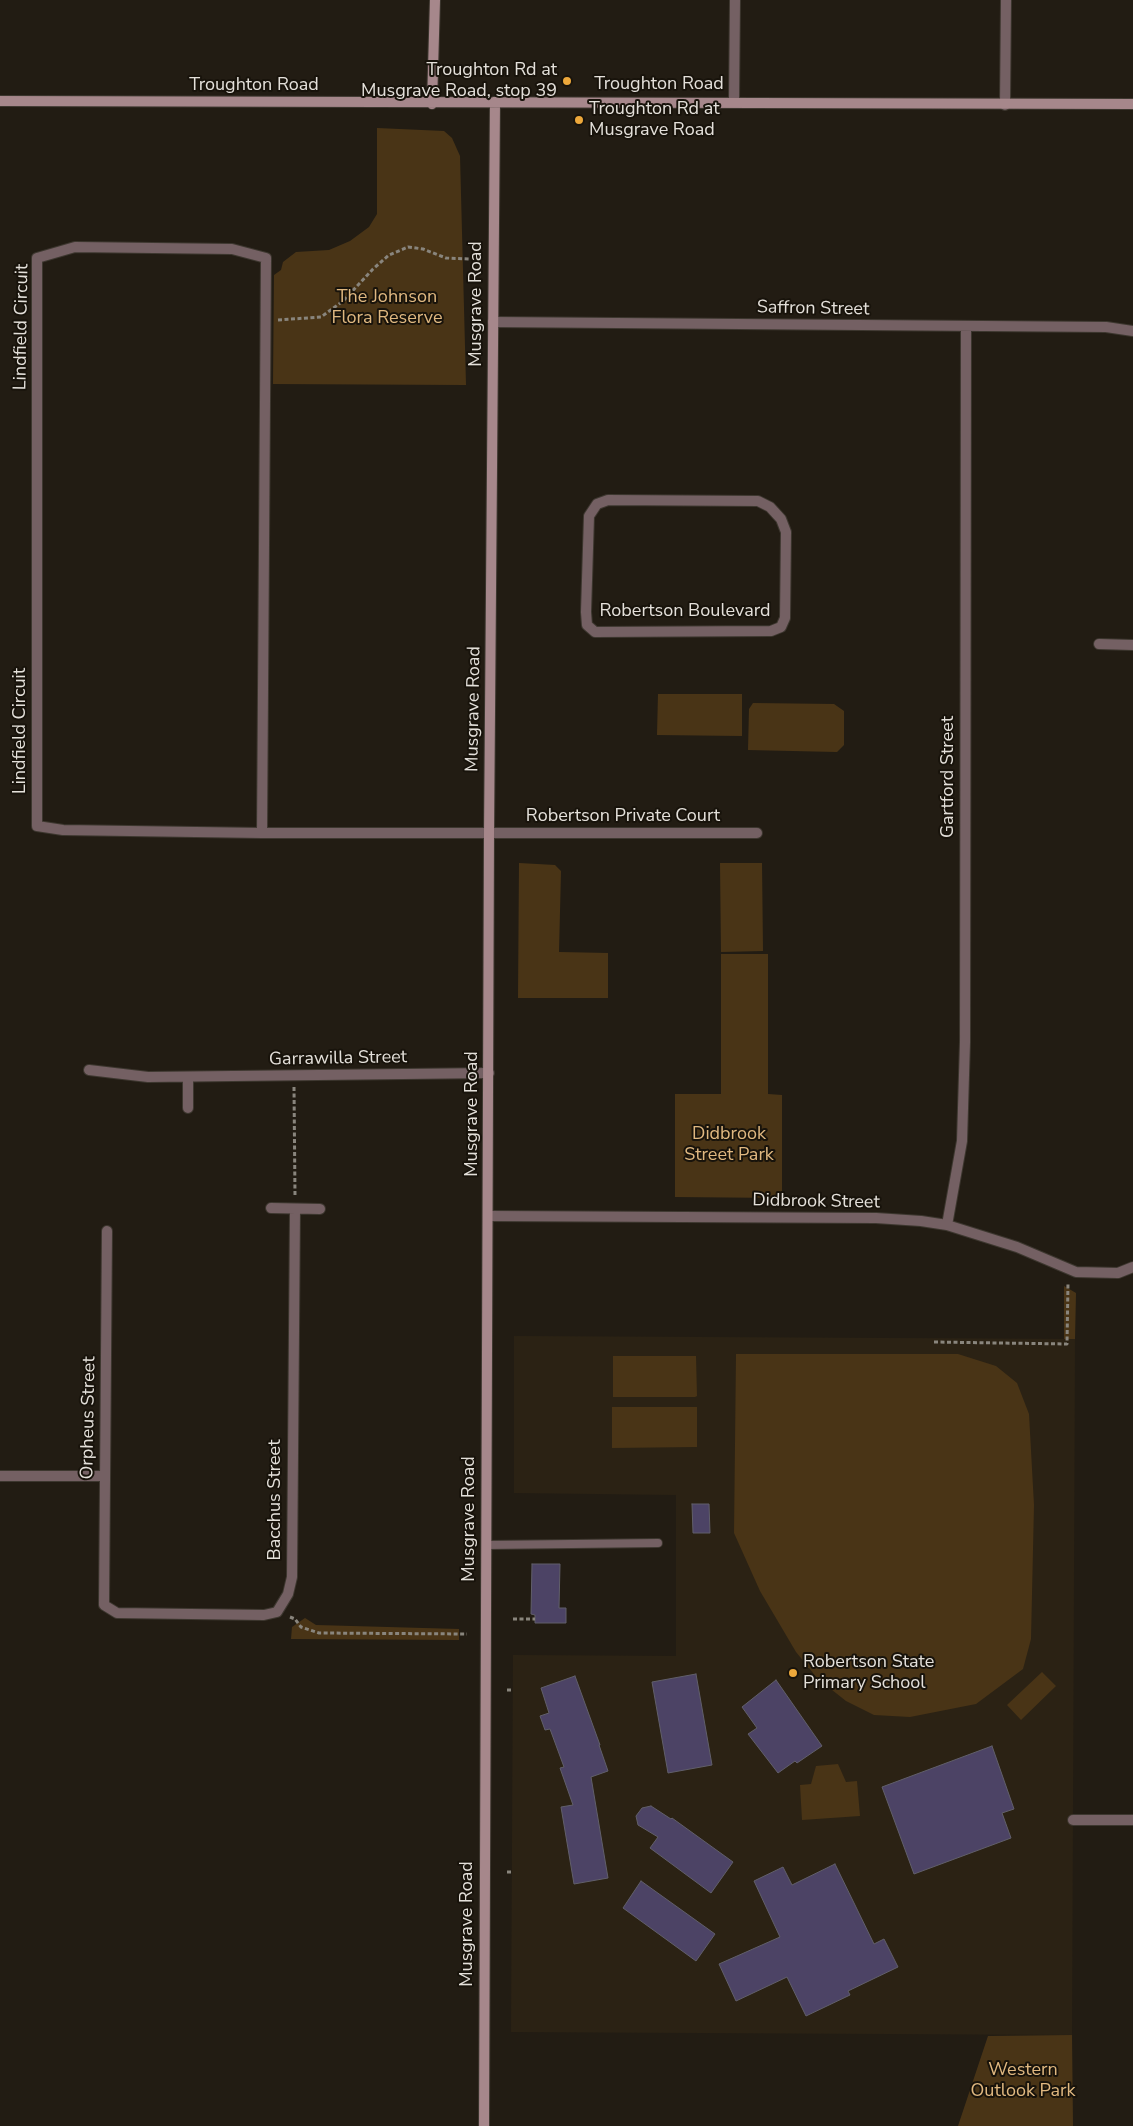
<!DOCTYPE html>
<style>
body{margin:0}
canvas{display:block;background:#221c13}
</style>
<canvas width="1133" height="2126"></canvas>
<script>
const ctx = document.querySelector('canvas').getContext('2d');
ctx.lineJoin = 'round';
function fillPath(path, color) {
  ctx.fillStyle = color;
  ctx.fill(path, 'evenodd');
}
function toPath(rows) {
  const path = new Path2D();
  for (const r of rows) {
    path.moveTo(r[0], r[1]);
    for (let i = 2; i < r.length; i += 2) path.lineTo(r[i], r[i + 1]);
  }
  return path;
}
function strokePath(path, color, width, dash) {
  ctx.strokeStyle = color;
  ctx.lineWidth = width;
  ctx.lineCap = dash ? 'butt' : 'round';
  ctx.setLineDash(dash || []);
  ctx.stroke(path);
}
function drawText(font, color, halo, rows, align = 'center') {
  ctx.font = font + ' "Nunito Sans",sans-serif';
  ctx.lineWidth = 4;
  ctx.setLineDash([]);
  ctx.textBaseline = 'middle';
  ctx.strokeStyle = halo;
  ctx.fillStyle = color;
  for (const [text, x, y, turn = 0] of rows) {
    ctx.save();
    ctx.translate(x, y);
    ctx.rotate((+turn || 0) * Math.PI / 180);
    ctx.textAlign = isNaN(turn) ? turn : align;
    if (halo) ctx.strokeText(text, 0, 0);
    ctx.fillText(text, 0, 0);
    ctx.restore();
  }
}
fillPath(toPath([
 [514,1336,1075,1339,1072,2035,511,2032,513,1655,676,1656,676,1495,514,1493]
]), '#2b2214');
fillPath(toPath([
 [377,128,444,131,452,138,460,156,466,385,273,384,274,275,281,270,283,262,296,252,329,250,350,241,369,227,377,214],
 [658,694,742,694,742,736,657,735],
 [753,703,834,704,844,711,844,745,837,752,748,750,749,709],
 [519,863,555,865,561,871,559,952,608,953,608,998,518,998],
 [720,863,762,863,763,951,721,952],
 [721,954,768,954,768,1094,782,1095,782,1198,675,1197,675,1094,721,1094],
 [1064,1286,1076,1293,1075,1339,1064,1339],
 [736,1354,958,1354,996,1366,1017,1383,1029,1414,1034,1505,1031,1639,1023,1669,976,1704,910,1717,874,1715,846,1701,817,1678,809,1668,805,1668,805,1663,796,1652,760,1591,734,1533],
 [613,1356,696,1356,697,1396,695,1397,613,1397],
 [612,1407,697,1407,697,1447,612,1448],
 [305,1618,316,1625,459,1629,459,1640,291,1639,292,1627],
 [1042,1672,1056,1686,1021,1720,1007,1705],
 [838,1764,846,1782,857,1781,860,1816,802,1820,800,1785,811,1784,816,1766],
 [1072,2035,1073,2126,958,2126,988,2036]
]), '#493416');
const building = toPath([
 [692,1504,709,1504,710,1533,693,1533,692,1504],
 [532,1564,560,1564,559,1608,566,1608,566,1623,535,1623,535,1615,531,1614,532,1564],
 [696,1674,712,1765,668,1773,652,1682,696,1674],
 [575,1676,600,1745,599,1745,608,1771,591,1777,608,1878,574,1884,561,1807,573,1805,560,1768,564,1767,550,1729,545,1730,540,1716,549,1713,541,1688,575,1676],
 [776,1680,822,1746,797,1763,795,1761,778,1773,748,1734,757,1728,742,1707,776,1680],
 [992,1746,1014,1809,1002,1813,1011,1838,914,1874,882,1787,992,1746],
 [651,1806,671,1819,672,1818,733,1862,711,1893,650,1848,658,1837,638,1825,636,1816,642,1808,651,1806],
 [835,1864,874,1944,884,1939,898,1967,848,1991,850,1995,806,2016,787,1977,736,2001,719,1964,780,1937,754,1881,783,1867,792,1885,835,1864],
 [641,1881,715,1934,696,1961,623,1908,641,1881]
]);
fillPath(building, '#4c4365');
strokePath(building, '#615f6a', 1);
const lane = toPath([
 [486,1545,658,1543]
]);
const street = toPath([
 [734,102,735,0],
 [1005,105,1006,0],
 [493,322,1106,327,1133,331],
 [608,500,758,501,770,507,781,519,786,532,785,618,781,627,771,631,595,632,587,625,586,612,589,516,597,504,608,500],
 [1099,644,1133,645],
 [262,833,266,258,232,249,75,247,37,258,37,826,63,830,262,833,757,833],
 [89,1070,148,1077,489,1073],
 [188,1077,188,1108],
 [271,1208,320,1209],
 [489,1216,876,1218,921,1221,947,1225,1017,1247,1076,1272,1118,1273,1133,1267],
 [947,1225,962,1141,965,1042,966,327],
 [107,1231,104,1605,117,1613,264,1615,277,1612,288,1594,292,1577,295,1209],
 [0,1476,104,1476],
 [1073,1820,1133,1820]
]);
const secondary = toPath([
 [0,101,1133,104],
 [432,104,435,0],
 [484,2126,489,834,495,102]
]);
strokePath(lane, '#3d372f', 10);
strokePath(street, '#3d372f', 12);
strokePath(secondary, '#3d372f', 12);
strokePath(toPath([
 [278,320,321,317,343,301,373,269,389,255,408,247,423,249,446,258,471,259],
 [294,1087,295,1196],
 [934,1342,1067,1344,1068,1282],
 [290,1617,295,1619,301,1627,319,1633,467,1634],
 [513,1619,535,1619],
 [507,1690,513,1690],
 [507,1872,512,1872]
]), '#89857d', 3, [4, 2.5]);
strokePath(lane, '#746063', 8);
strokePath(street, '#746063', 10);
strokePath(secondary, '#a6878b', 10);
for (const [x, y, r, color] of [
 [567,81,5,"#eda83b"],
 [579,120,5,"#eda83b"],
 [793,1673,5,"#eda83b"]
]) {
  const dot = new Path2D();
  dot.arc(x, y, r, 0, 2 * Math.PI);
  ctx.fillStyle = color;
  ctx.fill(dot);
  strokePath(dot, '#18130b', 2);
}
drawText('18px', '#e4e0da', '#18130b', [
 ["Troughton Rd at",557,71,"right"],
 ["Musgrave Road, stop 39",557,92,"right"],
 ["Troughton Rd at",589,110],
 ["Musgrave Road",589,131],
 ["Robertson State",803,1663],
 ["Primary School",803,1684]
], 'left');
drawText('18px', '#e4e0da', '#18130b', [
 ["Troughton Road",659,85],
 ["Troughton Road",254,86],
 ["Musgrave Road",477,304,-90],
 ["Saffron Street",813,309,1],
 ["Lindfield Circuit",22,327,-89],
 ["Robertson Boulevard",685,612],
 ["Musgrave Road",474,709,-89],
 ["Lindfield Circuit",21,731,-90],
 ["Gartford Street",949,777,-90],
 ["Robertson Private Court",623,817],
 ["Garrawilla Street",338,1059,-1],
 ["Musgrave Road",473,1114,-90],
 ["Didbrook Street",816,1202,1],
 ["Orpheus Street",89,1418,-89],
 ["Bacchus Street",276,1500,-90],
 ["Musgrave Road",470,1519,-90],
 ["Musgrave Road",468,1924,-90]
]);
drawText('18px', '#e0b880', '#18130b', [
 ["The Johnson",387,298],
 ["Flora Reserve",387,319],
 ["Didbrook",729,1135],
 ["Street Park",729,1156],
 ["Western",1023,2071],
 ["Outlook Park",1023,2092]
]);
</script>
